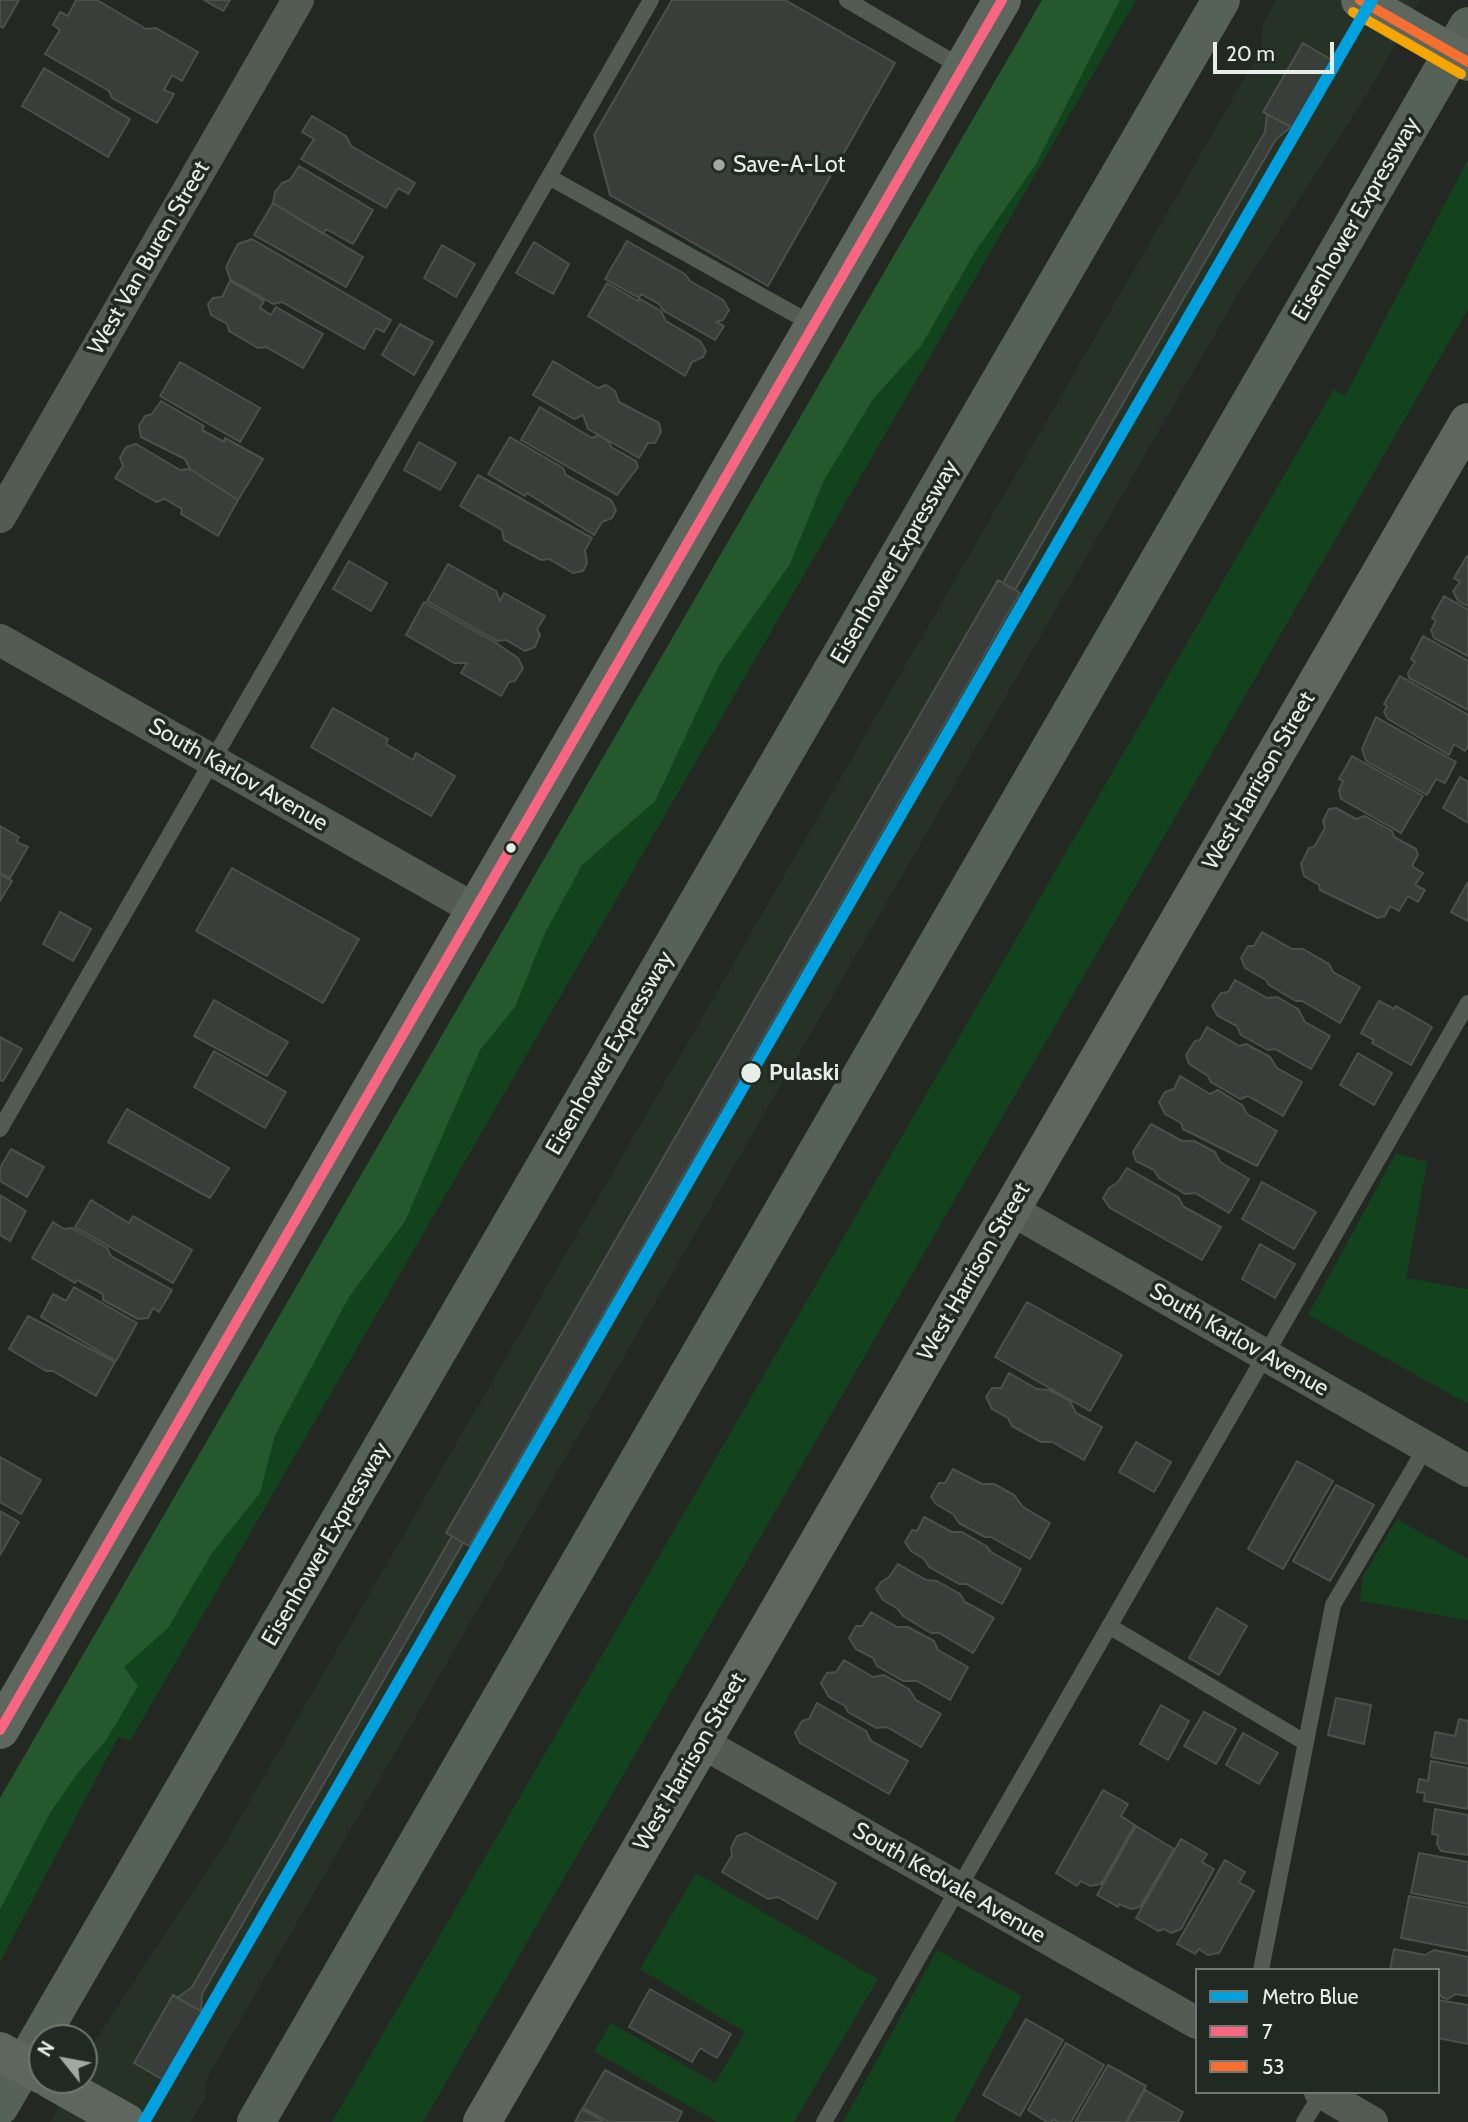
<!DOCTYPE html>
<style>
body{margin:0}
#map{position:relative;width:1468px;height:2122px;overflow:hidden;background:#232823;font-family:Cabin,sans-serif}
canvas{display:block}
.legend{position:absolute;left:1195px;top:1968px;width:245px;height:126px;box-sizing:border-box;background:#212a22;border:2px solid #707871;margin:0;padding:9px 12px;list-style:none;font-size:21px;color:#e7ede7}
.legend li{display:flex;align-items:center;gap:14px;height:35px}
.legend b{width:35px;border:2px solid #707871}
.north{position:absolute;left:28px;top:2024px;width:70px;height:70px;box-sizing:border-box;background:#212a22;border:2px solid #707871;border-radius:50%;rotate:301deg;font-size:19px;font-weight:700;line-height:28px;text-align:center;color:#e7ede7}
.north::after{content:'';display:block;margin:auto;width:24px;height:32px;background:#a2a8a2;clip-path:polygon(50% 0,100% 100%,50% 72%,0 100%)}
.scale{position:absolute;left:1213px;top:42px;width:121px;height:32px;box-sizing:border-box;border:4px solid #e7ede7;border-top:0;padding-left:9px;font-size:21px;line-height:24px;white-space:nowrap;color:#e7ede7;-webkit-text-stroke:5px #212a22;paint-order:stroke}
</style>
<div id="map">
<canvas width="1468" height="2122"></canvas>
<ul class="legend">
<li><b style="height:9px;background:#00a1de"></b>Metro Blue</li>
<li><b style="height:9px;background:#fa6682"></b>7</li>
<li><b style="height:9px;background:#f46f30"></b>53</li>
</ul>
<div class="north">N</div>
<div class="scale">20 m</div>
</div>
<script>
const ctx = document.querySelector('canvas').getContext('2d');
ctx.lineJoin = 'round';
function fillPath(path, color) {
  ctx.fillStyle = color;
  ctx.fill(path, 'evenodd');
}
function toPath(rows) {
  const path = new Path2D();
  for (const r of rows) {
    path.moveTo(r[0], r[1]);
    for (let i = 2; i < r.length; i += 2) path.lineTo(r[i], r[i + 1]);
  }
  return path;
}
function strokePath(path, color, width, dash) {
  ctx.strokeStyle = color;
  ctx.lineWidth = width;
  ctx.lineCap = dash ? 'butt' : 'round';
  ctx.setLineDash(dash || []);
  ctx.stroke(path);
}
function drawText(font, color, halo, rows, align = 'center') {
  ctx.font = font + ' Cabin,sans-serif';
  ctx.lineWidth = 7;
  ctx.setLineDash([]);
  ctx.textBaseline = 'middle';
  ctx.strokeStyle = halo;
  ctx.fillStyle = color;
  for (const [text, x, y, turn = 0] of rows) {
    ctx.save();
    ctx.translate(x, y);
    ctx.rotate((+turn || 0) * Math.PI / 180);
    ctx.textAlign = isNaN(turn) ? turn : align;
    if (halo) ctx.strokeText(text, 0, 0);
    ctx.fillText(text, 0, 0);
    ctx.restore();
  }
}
fillPath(toPath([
 [1276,0,1420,0,1369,91,1237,296,207,2078,205,2098,191,2122,50,2122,73,2080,84,2080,84,2061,97,2038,229,1837,1262,48,1262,25]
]), '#263226');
fillPath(toPath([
 [1042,0,1136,0,130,1741,118,1737,0,1962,0,1798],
 [1468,159,1468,309,444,2086,423,2122,332,2122,1334,389,1345,396],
 [1396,1153,1427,1162,1406,1278,1468,1289,1468,1404,1308,1315],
 [1397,1519,1468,1559,1468,1620,1360,1601,1363,1577],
 [696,1873,878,1979,794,2122,717,2122,594,2051,611,2023,715,2083,745,2032,640,1969],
 [937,1950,1022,1996,954,2122,843,2122]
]), '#13431d');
fillPath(toPath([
 [1042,0,1120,0,1036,164,975,252,921,346,873,399,824,480,790,564,719,665,655,801,582,865,545,933,515,1007,480,1050,405,1221,349,1297,275,1435,260,1493,212,1553,168,1628,124,1667,138,1686,107,1739,77,1774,50,1813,0,1909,0,1798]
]), '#26582e');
const building = toPath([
 [0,0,19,0,3,28,0,26,0,0],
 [76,0,97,0,146,29,156,28,198,52,182,81,172,75,164,90,174,94,157,123,112,98,109,91,45,54,60,30,53,25,60,12,68,16,76,0],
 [204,0,230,0,223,11,204,0],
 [672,0,785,0,895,63,768,286,610,195,594,135,672,0],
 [1303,43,1335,62,1295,129,1263,112,1303,43],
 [44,68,130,119,108,157,22,106,44,68],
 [1267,114,1291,127,1276,139,1015,590,1009,587,1003,583,1265,132,1267,114],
 [312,116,346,136,351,146,415,183,408,194,398,188,386,208,301,159,314,139,302,132,312,116],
 [299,166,373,210,353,244,326,229,323,234,273,203,275,192,282,183,290,180,299,166],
 [273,203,363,257,346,287,254,235,273,203],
 [252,239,391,320,384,332,376,328,364,349,282,302,273,304,230,279,226,267,238,244,252,239],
 [627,241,685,274,690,281,723,300,729,310,723,320,716,322,724,326,715,340,664,311,659,304,641,294,639,298,605,279,627,241],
 [534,242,569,264,553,294,516,273,534,242],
 [442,245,475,264,456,297,424,278,442,245],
 [230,281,264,301,260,308,271,315,276,307,323,334,303,368,266,347,258,348,229,331,227,324,211,315,208,304,213,298,222,297,230,281],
 [607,283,638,301,640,299,661,311,666,321,700,341,706,351,703,357,692,362,685,376,588,316,607,283],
 [400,324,433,342,414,375,382,355,400,324],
 [553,361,598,388,606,385,615,391,619,402,659,423,661,432,655,443,648,443,639,458,588,429,583,415,574,419,533,395,553,361],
 [180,362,260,408,240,442,160,396,180,362],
 [161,401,204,426,202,430,224,442,225,438,263,459,238,500,190,469,185,459,141,437,139,426,145,416,152,414,161,401],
 [540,407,592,438,599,435,609,442,611,447,636,461,638,467,617,495,521,440,540,407],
 [510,437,563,468,566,475,611,500,616,510,612,518,602,522,594,535,527,493,525,496,488,474,510,437],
 [419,442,456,463,440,490,404,470,419,442],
 [136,444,180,470,190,469,238,500,218,536,181,514,182,509,165,499,156,502,115,478,123,466,120,458,126,447,136,444],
 [478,475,592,538,585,550,587,563,583,571,573,573,549,559,541,560,504,540,502,530,460,506,478,475],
 [1467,556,1468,557,1468,606,1458,601,1453,591,1460,582,1454,578,1467,556],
 [349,561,387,583,371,611,333,589,349,561],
 [448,564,496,591,500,601,504,593,545,616,537,629,540,635,535,647,525,651,506,640,497,641,427,601,448,564],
 [998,580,1020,593,469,1546,446,1533,998,580],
 [1444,596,1468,610,1468,656,1434,638,1431,630,1436,621,1432,618,1444,596],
 [424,602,496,643,518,658,523,668,515,681,509,682,501,696,461,673,467,663,454,663,406,635,424,602],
 [1423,636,1468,661,1468,710,1409,678,1408,673,1415,662,1411,659,1423,636],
 [1400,676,1468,715,1468,746,1465,751,1454,744,1449,755,1388,719,1384,712,1387,706,1384,704,1400,676],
 [333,708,388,739,386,744,413,760,416,753,455,776,431,816,311,747,333,708],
 [1376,717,1456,762,1445,783,1436,779,1427,795,1366,761,1362,749,1376,717],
 [1352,756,1423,796,1401,833,1341,799,1339,790,1343,781,1339,779,1352,756],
 [1460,777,1468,782,1468,823,1443,808,1460,777],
 [1336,808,1356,819,1365,816,1392,831,1394,837,1416,849,1418,855,1412,866,1423,873,1415,885,1425,890,1418,902,1408,896,1399,911,1390,906,1385,916,1378,918,1320,890,1319,885,1304,876,1301,864,1309,848,1314,847,1325,828,1323,821,1329,809,1336,808],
 [0,826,19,837,16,842,28,847,10,878,0,873,0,826],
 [232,868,359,939,323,1003,196,931,232,868],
 [0,874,12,881,0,901,0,874],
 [1468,882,1468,921,1451,912,1468,882],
 [60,912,91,929,73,961,43,944,60,912],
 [1262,932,1292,949,1303,949,1329,964,1333,972,1360,987,1340,1023,1302,1001,1296,1001,1269,985,1266,980,1245,968,1241,958,1248,946,1254,946,1262,932],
 [1235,980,1267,998,1277,997,1298,1009,1305,1022,1330,1036,1311,1069,1275,1049,1268,1050,1241,1035,1237,1026,1218,1016,1212,1006,1221,993,1228,992,1235,980],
 [214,1000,288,1042,267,1076,194,1036,214,1000],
 [1379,1001,1394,1009,1396,1006,1432,1027,1411,1065,1372,1043,1374,1040,1361,1033,1379,1001],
 [1207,1027,1239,1046,1246,1044,1270,1057,1277,1068,1302,1082,1283,1116,1248,1096,1240,1099,1211,1082,1208,1076,1189,1064,1186,1055,1195,1041,1200,1040,1207,1027],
 [0,1037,22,1049,3,1081,0,1080,0,1037],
 [214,1051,286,1092,265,1128,194,1087,214,1051],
 [1358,1053,1392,1073,1374,1105,1340,1085,1358,1053],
 [1180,1076,1210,1094,1218,1090,1242,1105,1247,1114,1277,1131,1257,1166,1183,1129,1181,1123,1165,1114,1159,1102,1165,1092,1174,1089,1180,1076],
 [127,1109,229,1168,210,1198,108,1142,127,1109],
 [1151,1124,1182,1141,1194,1141,1215,1152,1220,1162,1249,1179,1229,1213,1195,1193,1185,1194,1159,1178,1154,1170,1136,1161,1133,1152,1151,1124],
 [11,1149,44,1167,27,1197,0,1181,0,1168,11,1149],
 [1127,1168,1178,1197,1184,1207,1221,1227,1202,1260,1110,1208,1103,1198,1109,1188,1118,1182,1127,1168],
 [1262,1182,1316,1212,1294,1249,1242,1219,1262,1182],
 [0,1195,26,1211,10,1241,0,1235,0,1195],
 [91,1200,129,1223,133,1216,192,1250,173,1283,75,1227,91,1200],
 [53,1222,64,1229,72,1228,107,1248,111,1256,172,1290,159,1312,153,1308,148,1318,138,1319,103,1300,103,1294,77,1280,75,1283,32,1258,53,1222],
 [1260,1244,1295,1264,1275,1298,1242,1279,1260,1244],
 [74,1287,137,1323,116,1361,41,1317,53,1294,66,1301,74,1287],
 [1027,1302,1122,1355,1090,1411,995,1357,1027,1302],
 [28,1316,115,1362,96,1396,53,1371,46,1371,9,1349,28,1316],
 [1009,1373,1037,1389,1050,1390,1070,1401,1076,1413,1102,1427,1084,1460,1052,1442,1041,1442,1012,1426,1008,1418,992,1409,986,1397,992,1388,1001,1388,1009,1373],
 [1136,1442,1171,1462,1154,1492,1119,1472,1136,1442],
 [0,1457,41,1480,21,1514,0,1502,0,1457],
 [1297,1461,1333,1481,1283,1569,1248,1549,1297,1461],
 [953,1469,982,1484,994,1484,1014,1495,1023,1507,1050,1523,1030,1559,991,1537,985,1537,959,1523,953,1514,936,1504,931,1497,939,1483,945,1483,953,1469],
 [1336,1485,1374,1505,1330,1581,1293,1561,1336,1485],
 [0,1511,19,1522,0,1555,0,1511],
 [924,1517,952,1532,962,1532,986,1546,991,1552,1021,1569,1002,1604,966,1584,959,1584,929,1567,924,1559,911,1551,905,1542,912,1530,917,1531,924,1517],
 [452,1536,463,1543,202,1994,201,2011,177,1998,192,1987,452,1536],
 [898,1564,926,1580,937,1581,960,1594,965,1602,994,1618,973,1653,939,1633,931,1633,903,1616,898,1609,883,1600,876,1589,881,1582,889,1577,898,1564],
 [1217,1608,1247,1626,1219,1675,1189,1658,1217,1608],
 [871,1612,897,1627,908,1627,934,1641,938,1650,968,1667,950,1700,917,1681,903,1681,877,1666,873,1658,856,1649,849,1638,856,1626,862,1626,871,1612],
 [844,1660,873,1677,884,1675,909,1689,916,1700,941,1714,921,1747,887,1727,876,1728,848,1712,845,1706,829,1697,821,1683,827,1673,836,1672,844,1660],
 [1336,1698,1371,1705,1364,1744,1328,1735,1336,1698],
 [817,1703,866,1731,871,1741,908,1761,889,1794,800,1743,795,1733,802,1721,809,1719,817,1703],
 [1161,1705,1189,1721,1168,1760,1140,1744,1161,1705],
 [1204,1712,1236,1729,1216,1764,1184,1746,1204,1712],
 [1459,1719,1468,1721,1468,1764,1431,1757,1435,1732,1455,1736,1459,1719],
 [1243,1733,1278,1753,1259,1784,1226,1765,1243,1733],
 [1431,1761,1468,1768,1468,1809,1424,1801,1425,1793,1417,1792,1419,1779,1428,1781,1431,1761],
 [1103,1790,1128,1804,1121,1816,1135,1825,1101,1884,1090,1886,1081,1881,1077,1886,1056,1873,1103,1790],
 [1435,1809,1468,1815,1468,1855,1441,1851,1437,1844,1438,1835,1432,1834,1435,1809],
 [1136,1826,1174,1849,1140,1907,1131,1909,1119,1904,1118,1907,1097,1895,1136,1826],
 [746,1833,836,1883,817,1919,778,1897,768,1899,722,1872,732,1855,731,1848,737,1836,746,1833],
 [1181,1839,1207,1854,1202,1862,1214,1869,1181,1929,1171,1933,1164,1929,1158,1931,1136,1918,1181,1839],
 [1419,1853,1468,1862,1468,1904,1411,1893,1419,1853],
 [1225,1860,1245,1872,1239,1882,1254,1891,1219,1953,1208,1955,1199,1949,1195,1954,1177,1944,1225,1860],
 [1409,1896,1468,1907,1468,1951,1401,1938,1409,1896],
 [1394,1949,1425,1955,1434,1950,1468,1957,1468,1996,1456,1994,1448,1999,1443,1998,1438,1992,1438,1970,1390,1970,1394,1949],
 [650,1989,731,2034,717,2058,700,2048,692,2062,629,2027,650,1989],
 [173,1995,206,2014,167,2082,134,2063,173,1995],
 [1438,2000,1468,2005,1468,2044,1438,2038,1438,2000],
 [1026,2019,1063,2040,1020,2116,983,2095,1026,2019],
 [1066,2043,1104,2065,1071,2122,1058,2122,1053,2119,1051,2122,1047,2122,1028,2110,1066,2043],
 [1108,2065,1146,2086,1126,2122,1075,2122,1108,2065],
 [605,2070,682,2112,677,2122,609,2122,583,2108,605,2070],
 [1145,2090,1183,2112,1178,2122,1127,2122,1145,2090],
 [582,2109,604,2122,575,2122,582,2109]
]);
fillPath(building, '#3a3e3a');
strokePath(building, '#4b504b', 2);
strokePath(toPath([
 [847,0,963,68],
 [549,177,814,325],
 [0,1129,651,0],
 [1109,1626,1306,1743],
 [1261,1970,1333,1605,1426,1447],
 [824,2122,1468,1003],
 [1304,2122,1322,2093]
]), '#535b53', 16);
strokePath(toPath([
 [0,517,298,0],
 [0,640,476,910],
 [1010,1209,1468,1471],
 [701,1742,1197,2023],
 [1320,2092,1372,2122]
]), '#535b53', 32);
strokePath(toPath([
 [1360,0,1401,24],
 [0,1730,1002,0],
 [51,2080,126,2122],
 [482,2122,1468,422]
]), '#5d675e', 38);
strokePath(toPath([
 [0,2106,1221,0],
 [256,2122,1468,26]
]), '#566158', 38);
strokePath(toPath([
 [1401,24,1468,62],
 [0,2051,42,2075]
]), '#5d675e', 38);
strokePath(toPath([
 [0,1730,1002,0]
]), '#fa6682', 10);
strokePath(toPath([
 [1360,0,1468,62]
]), '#f46f30', 10);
strokePath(toPath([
 [1353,12,1461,74]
]), '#f7a600', 10);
strokePath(toPath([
 [144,2122,1372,0]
]), '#00a1de', 12);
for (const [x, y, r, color] of [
 [719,165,7,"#a2a8a2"],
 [511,848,6,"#e7ede7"],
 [751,1073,11,"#e7ede7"]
]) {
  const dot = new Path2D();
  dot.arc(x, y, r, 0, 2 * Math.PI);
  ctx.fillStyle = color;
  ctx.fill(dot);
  strokePath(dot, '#212a22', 2.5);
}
drawText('23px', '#e7ede7', '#212a22', [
 ["Save-A-Lot",733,165]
], 'left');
drawText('23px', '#e7ede7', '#212a22', [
 ["Eisenhower Expressway",1356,219,-60],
 ["West Van Buren Street",149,258,-60],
 ["Eisenhower Expressway",895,562,-60],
 ["South Karlov Avenue",238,775,30],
 ["West Harrison Street",1259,781,-60],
 ["Eisenhower Expressway",610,1053,-60],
 ["West Harrison Street",974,1272,-60],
 ["South Karlov Avenue",1239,1340,30],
 ["Eisenhower Expressway",326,1544,-60],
 ["West Harrison Street",690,1762,-60],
 ["South Kedvale Avenue",949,1883,30]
]);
drawText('bold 23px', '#e7ede7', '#212a22', [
 ["Pulaski",769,1073]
], 'left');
</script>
